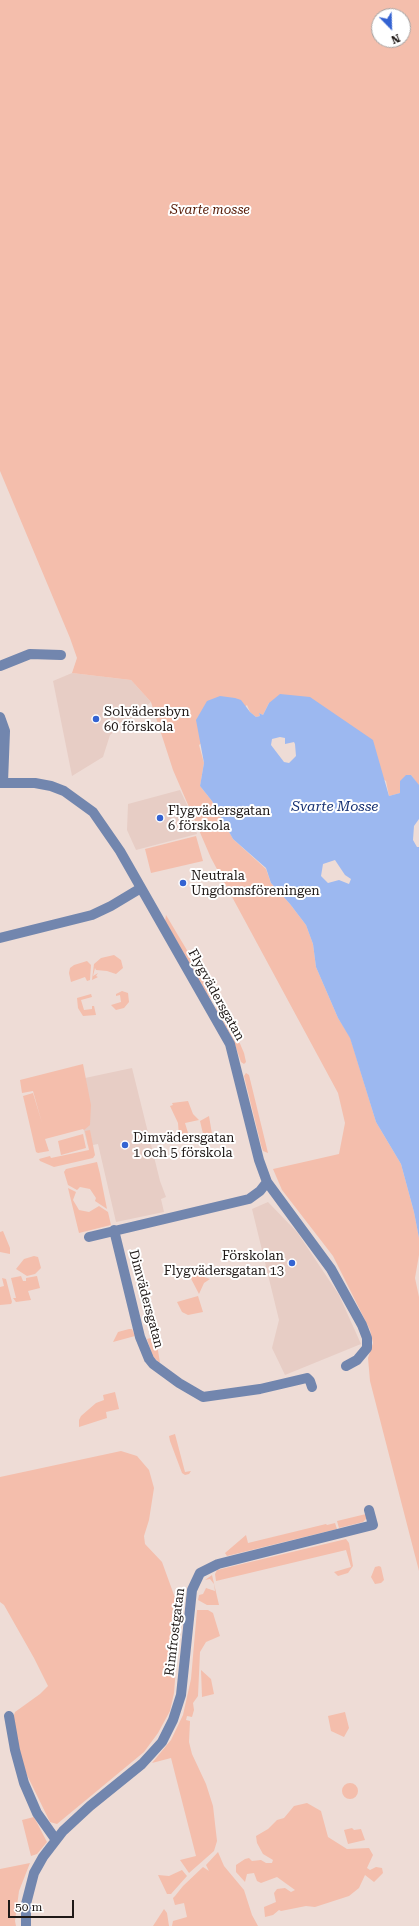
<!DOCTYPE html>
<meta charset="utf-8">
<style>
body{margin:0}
#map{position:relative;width:419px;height:1926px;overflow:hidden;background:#eedcd6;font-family:"Roboto Serif",serif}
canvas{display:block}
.north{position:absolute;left:371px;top:8px;width:40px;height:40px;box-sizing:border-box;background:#fff;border:1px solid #a5a3a2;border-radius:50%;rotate:157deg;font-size:11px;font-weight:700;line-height:16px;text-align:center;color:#1f1917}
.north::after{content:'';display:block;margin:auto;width:14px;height:18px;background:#3463d2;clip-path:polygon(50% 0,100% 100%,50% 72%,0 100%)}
.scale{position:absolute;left:8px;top:1900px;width:66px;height:18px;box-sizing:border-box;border:2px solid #1f1917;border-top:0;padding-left:5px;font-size:12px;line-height:14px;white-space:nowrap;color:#1f1917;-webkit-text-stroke:3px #fff;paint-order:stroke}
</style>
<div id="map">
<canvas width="419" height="1926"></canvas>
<div class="north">N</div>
<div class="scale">50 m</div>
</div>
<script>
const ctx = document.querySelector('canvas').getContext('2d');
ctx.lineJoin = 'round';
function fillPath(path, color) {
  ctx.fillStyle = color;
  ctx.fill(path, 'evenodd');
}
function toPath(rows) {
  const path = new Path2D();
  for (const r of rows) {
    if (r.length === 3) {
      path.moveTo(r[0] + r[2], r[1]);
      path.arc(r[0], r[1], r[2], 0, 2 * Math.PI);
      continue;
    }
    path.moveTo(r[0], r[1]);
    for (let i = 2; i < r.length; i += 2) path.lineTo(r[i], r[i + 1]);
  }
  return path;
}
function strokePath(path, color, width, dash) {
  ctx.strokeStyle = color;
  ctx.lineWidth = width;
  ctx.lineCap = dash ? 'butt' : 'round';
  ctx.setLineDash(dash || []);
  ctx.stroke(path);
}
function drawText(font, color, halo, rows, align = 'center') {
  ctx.font = font + ' "Roboto Serif",serif';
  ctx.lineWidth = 4;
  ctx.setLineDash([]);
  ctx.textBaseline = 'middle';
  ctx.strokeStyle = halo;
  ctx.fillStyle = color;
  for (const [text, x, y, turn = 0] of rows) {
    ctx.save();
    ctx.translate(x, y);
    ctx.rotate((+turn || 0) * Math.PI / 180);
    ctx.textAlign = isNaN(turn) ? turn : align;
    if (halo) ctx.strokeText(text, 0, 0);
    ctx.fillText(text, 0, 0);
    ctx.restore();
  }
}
fillPath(toPath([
 [72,673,131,680,151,702,110,735,103,757,72,776,53,681],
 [180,790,192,815,197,834,136,850,127,830,128,804],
 [132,1068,160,1181,166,1197,161,1199,164,1212,116,1222,98,1144,88,1146,71,1081],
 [268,1202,297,1232,339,1295,361,1344,285,1375,272,1348,279,1320,252,1209]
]), '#e7cdc5');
fillPath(toPath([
 [0,0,419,0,419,786,411,775,400,785,400,793,389,796,386,781,269,703,263,715,259,713,260,716,256,717,250,712,247,705,199,745,204,763,200,786,212,801,233,839,266,869,271,883,290,904,306,925,313,944,316,967,338,1018,350,1037,376,1122,401,1164,414,1212,419,1238,419,1255,415,1278,419,1297,419,1571,370,1381,368,1358,373,1343,370,1330,333,1256,282,1190,273,1169,339,1154,345,1123,338,1093,211,858,173,770,151,702,131,680,72,673,77,658,70,638,0,471],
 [379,16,403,16,403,40,379,40],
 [196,836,203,861,151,873,145,849],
 [166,915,213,994,212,998,209,997,165,921],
 [114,955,121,960,123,968,116,974,107,971,96,970,95,968,93,976,98,973,96,976,98,977,92,980,94,964,101,958],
 [87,961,91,965,90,980,87,981,85,977,71,982,69,973,70,968,74,965],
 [122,991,128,993,129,1002,124,1008,116,1010,111,1005,121,1002,120,995,116,996,116,994],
 [91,994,92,997,81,1000,84,1010,92,1009,92,1006,94,1006,96,1015,83,1016,78,1008,77,998],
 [223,1004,244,1053,246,1062,244,1064,241,1062,233,1039,216,1009,216,1006],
 [83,1064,91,1105,90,1125,84,1130,83,1129,45,1139,49,1151,38,1153,36,1152,23,1096,33,1093,42,1123,33,1091,22,1093,20,1080],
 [246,1073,249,1075,268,1153,263,1151,261,1145,244,1076],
 [188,1101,193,1114,199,1120,185,1123,188,1133,179,1136,178,1123,170,1106,173,1105,172,1103],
 [209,1116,212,1134,209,1135,209,1138,199,1144,199,1142,204,1138,200,1121],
 [90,1130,95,1155,93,1158,54,1167,40,1161,39,1159,50,1156,51,1158,89,1150,85,1131],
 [83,1134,86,1148,61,1155,58,1141],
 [97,1162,100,1174,107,1209,95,1201,96,1198,90,1189,80,1187,77,1190,68,1185,64,1172,66,1169],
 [68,1188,76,1192,73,1200,79,1210,89,1212,99,1206,108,1212,111,1225,79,1233],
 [3,1231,10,1248,10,1254,0,1252,0,1232],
 [34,1256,38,1257,41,1268,35,1274,27,1276,16,1269,24,1259],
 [187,1271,210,1279,204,1283,199,1294],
 [21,1276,23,1281,26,1281,26,1278,37,1276,40,1288,28,1291,31,1300,16,1302,13,1298,16,1298,11,1278],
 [2,1278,6,1279,12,1302,11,1304,0,1305,0,1287,4,1286],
 [198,1296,203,1312,188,1315,182,1312,177,1302],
 [129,1329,132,1329,135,1336,113,1342,118,1332],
 [154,1337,156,1338,160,1363,152,1356,150,1348,147,1339],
 [115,1392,119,1409,106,1412,107,1418,79,1427,79,1420,81,1416,96,1403,104,1400,103,1395],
 [175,1434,185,1472,191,1471,189,1474,185,1475,182,1473,170,1441,169,1436],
 [121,1451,137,1456,149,1470,154,1488,149,1520,144,1536,145,1544,162,1562,178,1606,179,1629,174,1693,170,1711,158,1733,144,1752,57,1824,50,1822,26,1773,18,1748,13,1718,15,1712,40,1694,48,1686,34,1658,4,1605,0,1602,0,1477],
 [366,1514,367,1518,363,1522,339,1528,337,1521],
 [335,1523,337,1529,227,1556,225,1553,246,1535,248,1543,326,1524,327,1525],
 [346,1539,349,1543,353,1566,348,1573,338,1576,334,1572,351,1567,346,1550,216,1581,215,1574,217,1570],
 [379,1566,381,1567,384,1580,381,1583,375,1584,371,1577,375,1567],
 [212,1575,219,1605,207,1605,198,1600,199,1595,203,1594,206,1588,215,1591,214,1584,210,1579,205,1580],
 [197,1610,208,1610,213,1613,220,1636,206,1642,200,1652,198,1696,193,1703,194,1710,192,1717,187,1716,186,1720,190,1721,189,1742,192,1754,206,1784,213,1806,217,1841,214,1851,189,1873,180,1860,196,1856,171,1758,152,1763,171,1740,183,1715,191,1679],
 [201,1670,211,1679,214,1694,202,1697],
 [345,1712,349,1728,344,1737,331,1731,328,1716],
 [350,1791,8],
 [307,1803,321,1811,328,1837,347,1849,369,1848,373,1855,367,1868,370,1870,376,1867,382,1868,383,1873,374,1882,365,1875,359,1888,349,1896,315,1907,306,1906,281,1911,279,1910,273,1915,265,1917,264,1907,276,1902,274,1893,277,1889,285,1888,291,1892,295,1890,277,1877,261,1883,257,1881,254,1873,247,1874,245,1882,236,1872,236,1865,245,1859,249,1858,252,1861,261,1860,266,1863,272,1863,273,1860,263,1854,257,1843,256,1836,268,1829,277,1820,284,1818,294,1806],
 [34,1817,47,1842,37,1854,31,1856,22,1820],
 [352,1828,354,1830,361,1829,365,1840,348,1844,344,1830],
 [218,1852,224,1866,244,1890,252,1915,258,1926,172,1926,173,1921,187,1917,184,1903,175,1905,173,1898,175,1896,183,1886,203,1867,209,1871,206,1865],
 [30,1863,19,1891,15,1921,16,1926,0,1926,0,1869],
 [182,1870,187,1876,171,1894,167,1894,158,1875,169,1876],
 [164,1909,167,1913,169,1926,153,1926]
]), '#f4beac');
fillPath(toPath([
 [280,694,310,697,373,740,389,796,400,793,400,781,406,775,411,775,419,785,419,819,414,826,413,840,417,847,419,847,419,1238,414,1212,401,1164,376,1122,350,1038,338,1018,316,967,313,944,306,925,290,904,271,883,266,868,233,839,212,801,200,786,204,763,196,720,207,701,220,696,235,698,241,700,250,712,256,717,260,716,259,713,263,715,269,703],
 [280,737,285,738,285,744,294,742,295,744,296,756,289,763,284,762,271,745,272,739],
 [335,860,345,875,351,879,349,884,339,880,328,883,321,876,323,864]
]), '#9cb8f0');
strokePath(toPath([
 [0,666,30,654,61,655],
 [0,717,5,731,3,782],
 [0,783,35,783,51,786,64,791,93,812,120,851,230,1044,259,1160,267,1182,331,1269,362,1325,367,1338,367,1348,357,1360,346,1366],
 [0,938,92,915,111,906,141,888],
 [114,1230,140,1337,149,1359,153,1364,179,1383,203,1397,260,1389,307,1378,310,1381,312,1387],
 [89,1237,249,1199,260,1191,267,1182],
 [9,1716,15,1750,24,1783,37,1813,56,1840],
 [26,1926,26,1904,34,1873,43,1857,63,1831,90,1806,142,1764,162,1742,173,1720,181,1695,192,1590,200,1573,218,1564,373,1525,369,1510]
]), '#7286ae', 10);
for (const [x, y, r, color] of [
 [96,719,4,"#3463d2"],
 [160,818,4,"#3463d2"],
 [183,883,4,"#3463d2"],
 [125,1145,4,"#3463d2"],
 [292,1263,4,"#3463d2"]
]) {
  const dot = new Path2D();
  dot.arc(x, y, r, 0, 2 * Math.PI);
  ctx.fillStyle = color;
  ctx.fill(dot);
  strokePath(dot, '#fff', 1.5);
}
drawText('italic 13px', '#571b06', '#fff', [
 ["Svarte mosse",210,210]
]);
drawText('13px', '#1f1917', '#fff', [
 ["Solvädersbyn",104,712],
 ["60 förskola",104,727],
 ["Flygvädersgatan",168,811],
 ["6 förskola",168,826],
 ["Neutrala",191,876],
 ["Ungdomsföreningen",191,891],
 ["Dimvädersgatan",133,1138],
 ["1 och 5 förskola",133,1153],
 ["Förskolan",284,1256,"right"],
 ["Flygvädersgatan 13",284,1271,"right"]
], 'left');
drawText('13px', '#1f1917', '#fff', [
 ["Flygvädersgatan",216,995,61],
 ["Dimvädersgatan",146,1299,75],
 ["Rimfrostgatan",175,1632,-83]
]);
drawText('italic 14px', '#173273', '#fff', [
 ["Svarte Mosse",335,807]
]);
</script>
